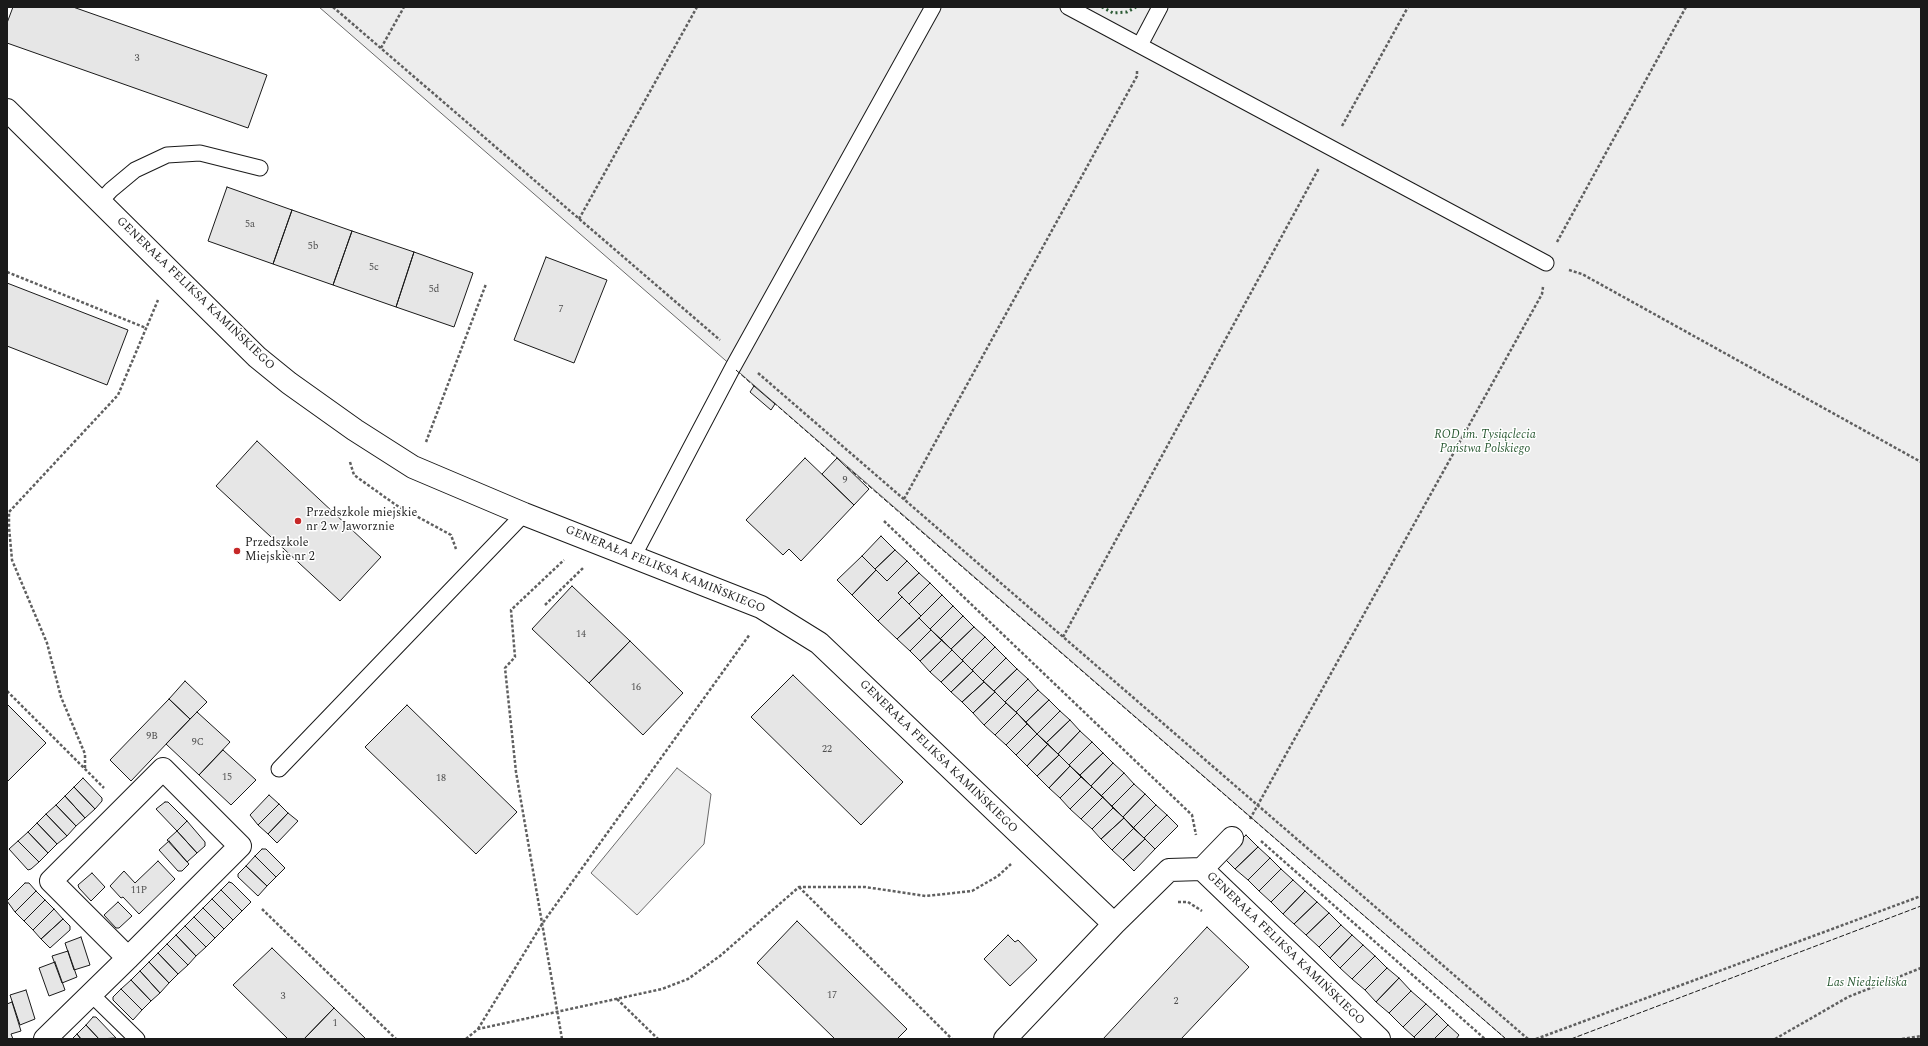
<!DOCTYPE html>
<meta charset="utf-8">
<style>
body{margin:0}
#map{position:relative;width:1928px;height:1046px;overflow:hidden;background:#fff;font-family:Spectral,serif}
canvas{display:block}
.frame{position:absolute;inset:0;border:8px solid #1a1a1a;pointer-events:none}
</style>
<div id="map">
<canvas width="1928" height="1046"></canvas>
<div class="frame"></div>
</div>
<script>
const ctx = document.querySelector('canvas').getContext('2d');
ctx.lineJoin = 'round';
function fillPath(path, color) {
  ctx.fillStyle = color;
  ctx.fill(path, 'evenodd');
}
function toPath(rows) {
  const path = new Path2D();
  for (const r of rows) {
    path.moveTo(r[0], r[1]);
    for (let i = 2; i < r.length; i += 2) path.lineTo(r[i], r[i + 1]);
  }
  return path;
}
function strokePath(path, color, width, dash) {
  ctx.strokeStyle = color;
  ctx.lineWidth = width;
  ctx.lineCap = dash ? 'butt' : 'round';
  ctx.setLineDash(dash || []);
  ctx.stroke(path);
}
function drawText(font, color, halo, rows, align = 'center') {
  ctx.font = font + ' Spectral,serif';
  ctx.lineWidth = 3;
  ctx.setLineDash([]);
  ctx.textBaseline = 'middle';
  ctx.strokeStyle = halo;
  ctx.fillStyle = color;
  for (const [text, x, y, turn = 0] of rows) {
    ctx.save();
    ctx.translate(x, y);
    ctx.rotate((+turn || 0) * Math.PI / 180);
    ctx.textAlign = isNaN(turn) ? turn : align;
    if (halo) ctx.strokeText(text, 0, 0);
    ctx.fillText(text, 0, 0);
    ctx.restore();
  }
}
const green = toPath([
 [319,7,1921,7,1921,1039,1506,1039,319,7],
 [677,768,711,794,704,844,637,915,591,873,677,768]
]);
fillPath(green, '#ededed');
strokePath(green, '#6a6a6a', 1);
const building = toPath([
 [13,7,73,7,267,75,248,128,7,43,7,23,13,7],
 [227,187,292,210,273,264,208,241,227,187],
 [292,210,352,231,333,285,273,264,292,210],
 [352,231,414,252,396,307,333,285,352,231],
 [414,252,473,273,454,327,396,307,414,252],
 [546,257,607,280,574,363,514,340,546,257],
 [7,283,128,330,107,385,7,346,7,283],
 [754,386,775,404,771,410,750,392,754,386],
 [257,441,381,557,340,601,216,486,257,441],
 [805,458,854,505,801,561,789,549,783,555,746,520,805,458],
 [837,458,869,489,854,505,822,474,837,458],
 [881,536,895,550,875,569,862,556,881,536],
 [895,550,907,561,887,581,875,569,895,550],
 [862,556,876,570,852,595,837,580,862,556],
 [907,561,919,573,898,593,902,597,878,621,852,595,876,570,887,581,907,561],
 [919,573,930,583,909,604,898,593,919,573],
 [930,583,942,595,921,616,909,604,930,583],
 [572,586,630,641,589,683,532,629,572,586],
 [942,595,953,606,930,629,919,618,942,595],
 [902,597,921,616,897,639,878,621,902,597],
 [953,606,963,616,940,639,930,629,953,606],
 [963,616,974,627,951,649,940,639,963,616],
 [919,618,931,630,910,651,897,639,919,618],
 [974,627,985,637,962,660,951,649,974,627],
 [931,630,942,640,920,661,910,651,931,630],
 [985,637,995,647,972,670,962,660,985,637],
 [942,640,952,650,930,672,920,661,942,640],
 [630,641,683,693,643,735,589,683,630,641],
 [995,647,1006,658,983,681,972,670,995,647],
 [952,650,963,661,941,682,930,672,952,650],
 [1006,658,1017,669,994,691,983,681,1006,658],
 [963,661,973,671,951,692,941,682,963,661],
 [1017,669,1028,679,1005,702,994,691,1017,669],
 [973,671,984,682,962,702,951,692,973,671],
 [793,675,903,782,861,825,751,717,793,675],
 [1028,679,1038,690,1016,712,1005,702,1028,679],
 [185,681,207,702,190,719,169,699,185,681],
 [984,682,995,692,973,713,962,702,984,682],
 [1038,690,1049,700,1026,722,1016,712,1038,690],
 [995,692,1006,703,984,725,973,713,995,692],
 [169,699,190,719,131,781,110,760,169,699],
 [1049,700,1060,711,1037,734,1026,722,1049,700],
 [1006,703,1017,713,995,735,984,725,1006,703],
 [7,704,46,743,7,782,7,704],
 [407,705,517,812,476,854,365,747,407,705],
 [1060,711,1070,720,1046,743,1037,734,1060,711],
 [197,712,230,742,199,775,166,744,197,712],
 [1017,713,1027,724,1006,745,995,735,1017,713],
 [1070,720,1080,731,1058,754,1046,743,1070,720],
 [1027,724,1037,734,1016,755,1006,745,1027,724],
 [1080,731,1092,742,1069,765,1058,754,1080,731],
 [1037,734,1048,744,1027,766,1016,755,1037,734],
 [1092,742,1103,753,1080,775,1069,765,1092,742],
 [1048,744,1059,755,1037,776,1027,766,1048,744],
 [223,750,256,780,231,805,199,775,223,750],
 [1103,753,1113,763,1091,786,1080,775,1103,753],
 [1059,755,1070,766,1049,788,1037,776,1059,755],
 [1113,763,1124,773,1101,796,1091,786,1113,763],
 [1070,766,1081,777,1060,798,1049,788,1070,766],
 [1124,773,1134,784,1112,806,1101,796,1124,773],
 [1081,777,1092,787,1070,809,1060,798,1081,777],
 [83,778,102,798,102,801,95,809,74,787,83,778],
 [1134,784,1145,794,1123,817,1112,806,1134,784],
 [74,787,95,809,85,818,65,796,74,787],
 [1092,787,1103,797,1081,819,1070,809,1092,787],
 [1145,794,1156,805,1133,828,1123,817,1145,794],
 [269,795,279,804,258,825,250,815,269,795],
 [65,796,85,818,76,826,56,805,65,796],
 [1103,797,1113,808,1092,829,1081,819,1103,797],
 [165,802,168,802,187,821,177,831,156,809,165,802],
 [279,804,288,813,268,834,258,825,279,804],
 [56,805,76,826,67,836,46,814,56,805],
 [1156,805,1167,815,1144,838,1133,828,1156,805],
 [1113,808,1124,818,1101,839,1092,829,1113,808],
 [288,813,298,821,277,843,268,834,288,813],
 [46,814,67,836,57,844,37,823,46,814],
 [1167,815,1178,826,1155,849,1144,838,1167,815],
 [1124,818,1134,828,1112,850,1101,839,1124,818],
 [187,821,205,842,205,846,197,853,177,831,187,821],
 [37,823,57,844,48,853,28,832,37,823],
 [1134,828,1145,839,1123,860,1112,850,1134,828],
 [177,831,197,853,187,862,167,840,177,831],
 [28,832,48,853,39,862,18,841,28,832],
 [1246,835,1258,847,1235,869,1223,857,1246,835],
 [1145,839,1155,849,1134,871,1123,860,1145,839],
 [18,841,39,862,31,869,28,870,9,849,18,841],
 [169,841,189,864,182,871,178,871,159,850,169,841],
 [1258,847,1270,858,1248,880,1235,869,1258,847],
 [262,849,266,849,285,868,276,877,255,856,262,849],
 [255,856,276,877,267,886,246,866,255,856],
 [1270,858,1281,869,1259,891,1248,880,1270,858],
 [158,861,175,879,139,914,123,897,121,898,110,886,124,871,135,883,158,861],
 [246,866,267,886,258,896,238,877,238,874,246,866],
 [1281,869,1293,880,1271,902,1259,891,1281,869],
 [92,873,105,887,91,901,79,888,78,885,92,873],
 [1293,880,1305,891,1283,914,1271,902,1293,880],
 [229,882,232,883,251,902,242,911,221,890,229,882],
 [25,883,29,883,36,891,15,912,7,901,25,883],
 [221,890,242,911,233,920,212,899,221,890],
 [36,891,45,900,24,921,15,912,36,891],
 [1305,891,1317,902,1294,924,1283,914,1305,891],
 [212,899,233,920,224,929,203,908,212,899],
 [45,900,54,909,33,930,24,921,45,900],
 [118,902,132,916,119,928,116,928,104,915,118,902],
 [1317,902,1329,913,1306,935,1294,924,1317,902],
 [203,908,224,929,215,938,194,917,203,908],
 [54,909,63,919,41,939,33,930,54,909],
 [1329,913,1341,925,1319,947,1306,935,1329,913],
 [194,917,215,938,206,947,185,926,194,917],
 [63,919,70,926,70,930,50,948,41,939,63,919],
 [797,921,907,1029,897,1039,835,1039,757,963,797,921],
 [1341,925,1352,935,1330,958,1319,947,1341,925],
 [185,926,206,947,196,956,176,935,185,926],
 [1207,927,1249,967,1181,1039,1103,1039,1207,927],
 [176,935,196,956,188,965,167,944,176,935],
 [1008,935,1015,942,1018,940,1037,960,1010,986,984,959,1008,935],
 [1352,935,1363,945,1340,968,1330,958,1352,935],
 [81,937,90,965,74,970,65,943,81,937],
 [167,944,188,965,178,974,158,953,167,944],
 [1363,945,1375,956,1352,979,1340,968,1363,945],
 [272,948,334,1008,304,1039,288,1039,233,985,272,948],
 [68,951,77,977,62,983,52,956,68,951],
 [158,953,178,974,169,983,149,962,158,953],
 [1375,956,1387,968,1365,990,1352,979,1375,956],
 [55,962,65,990,49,996,39,968,55,962],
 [149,962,169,983,160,993,140,971,149,962],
 [1387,968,1399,978,1376,1002,1365,990,1387,968],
 [140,971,160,993,151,1001,131,980,140,971],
 [1399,978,1411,991,1389,1013,1376,1002,1399,978],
 [131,980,151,1001,142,1010,121,989,131,980],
 [121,989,142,1010,133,1020,113,1000,113,997,121,989],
 [26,990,35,1019,20,1025,10,995,26,990],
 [1411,991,1426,1004,1403,1027,1389,1013,1411,991],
 [12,1002,21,1031,11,1034,13,1039,7,1039,7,1004,12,1002],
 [1426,1004,1437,1014,1414,1037,1403,1027,1426,1004],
 [334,1008,366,1039,304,1039,334,1008],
 [1437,1014,1448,1025,1434,1039,1416,1039,1414,1037,1437,1014],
 [93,1017,96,1017,116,1038,99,1039,86,1025,93,1017],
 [86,1025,99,1039,81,1039,77,1034,86,1025],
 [1448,1025,1459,1035,1456,1039,1434,1039,1448,1025],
 [77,1034,81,1039,72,1039,77,1034]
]);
fillPath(building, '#e6e6e6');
strokePath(building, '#1a1a1a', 1);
const lane = toPath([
 [1068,7,1546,263],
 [1140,45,1160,7],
 [100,202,111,190,135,170,167,155,200,153,260,168],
 [633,557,733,367,933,7],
 [279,769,524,514],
 [91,994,137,1039]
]);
const street = toPath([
 [7,110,257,357,289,383,355,430,413,467,524,514,761,607,819,643,1114,924],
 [1202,869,1232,838],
 [45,1039,128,958,240,846,163,769,51,881,128,958],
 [1005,1039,1114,924,1169,870,1202,869,1379,1039]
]);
strokePath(lane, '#1a1a1a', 17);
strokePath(street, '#1a1a1a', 24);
strokePath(toPath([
 [333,7,720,340],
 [381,48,404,7],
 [1342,126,1408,7],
 [579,219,697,7],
 [1557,242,1686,7],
 [1569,270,1582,274,1921,462],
 [7,272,146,328],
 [758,373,1528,1039],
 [426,442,486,284],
 [350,462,354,475,396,505,451,535,456,549],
 [904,499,1137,76,1137,71],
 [884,521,1192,815,1196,835],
 [545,605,583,568],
 [1063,637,1319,168],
 [7,691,104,788],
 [85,768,85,754,61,697,47,643,12,560,9,527,9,512,118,395,158,300],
 [1250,819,1542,294,1543,287],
 [1261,841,1485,1039],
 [799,887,952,1039],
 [1178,902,1188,902,1202,911],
 [262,909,396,1039],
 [617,999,658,1039],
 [478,1029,542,924,750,634],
 [466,1039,478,1029,662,989,688,979,720,956,799,887,865,887,926,896,972,891,998,876,1011,864],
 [562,1039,516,772,505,668,515,657,511,610,564,560],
 [1536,1039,1921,896],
 [1775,1039,1848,997,1921,968],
 [1902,1039,1921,1036]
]), '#5f5f5f', 2.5, [3, 2]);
strokePath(lane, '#fff', 15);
strokePath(street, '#fff', 22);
strokePath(toPath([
 [1102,7,1113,13,1127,12,1136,7]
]), '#2b5a34', 3, [2, 3]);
strokePath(toPath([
 [736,370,755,387],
 [773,402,838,459],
 [847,467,1506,1039],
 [1571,1039,1921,906]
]), '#1a1a1a', 1, [5, 2]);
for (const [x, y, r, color] of [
 [298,521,4,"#c62828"],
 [237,551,4,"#c62828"]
]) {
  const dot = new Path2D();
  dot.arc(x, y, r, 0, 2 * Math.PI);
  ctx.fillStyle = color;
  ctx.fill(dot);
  strokePath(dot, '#fff', 1.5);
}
drawText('10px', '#4d4d4d', null, [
 ["3",137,59],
 ["5a",250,225],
 ["5b",313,247],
 ["5c",374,268],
 ["5d",434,290],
 ["7",561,310],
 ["9",845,481],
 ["14",581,635],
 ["16",636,688],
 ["9B",152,737],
 ["9C",198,743],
 ["22",827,750],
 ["15",227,778],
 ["18",441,779],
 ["11P",139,891],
 ["17",832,996],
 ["3",283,997],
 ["2",1176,1002],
 ["1",335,1024]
]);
drawText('12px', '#1a1a1a', '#fff', [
 ["GENERAŁA FELIKSA KAMIŃSKIEGO",195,294,44],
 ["GENERAŁA FELIKSA KAMIŃSKIEGO",665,570,22],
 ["GENERAŁA FELIKSA KAMIŃSKIEGO",938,757,44],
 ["GENERAŁA FELIKSA KAMIŃSKIEGO",1285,949,44]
]);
drawText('italic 12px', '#2b5a34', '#fff', [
 ["ROD im. Tysiąclecia",1485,436],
 ["Państwa Polskiego",1485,450],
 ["Las Niedzieliska",1867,984]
]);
drawText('12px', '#1a1a1a', '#fff', [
 ["Przedszkole miejskie",306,514],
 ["nr 2 w Jaworznie",306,528],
 ["Przedszkole",245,544],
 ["Miejskie nr 2",245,558]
], 'left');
</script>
